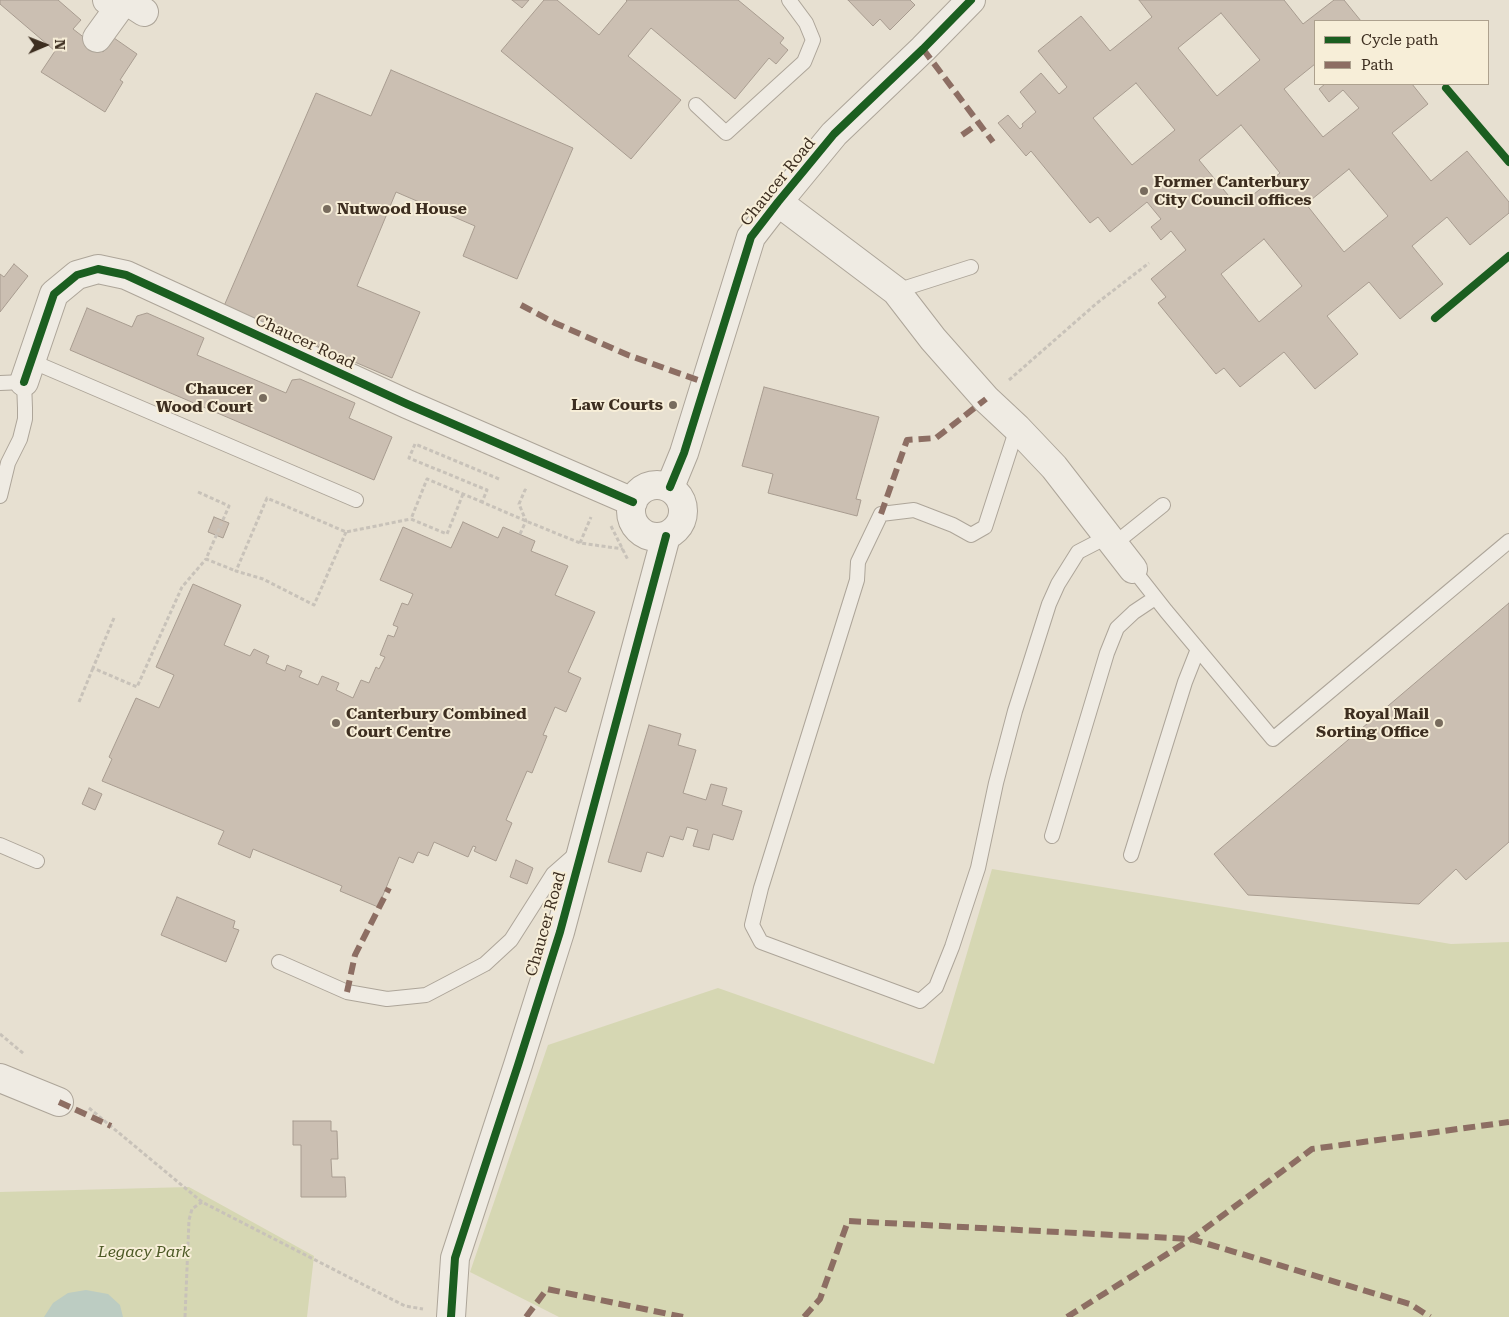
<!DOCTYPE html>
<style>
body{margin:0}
#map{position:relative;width:1509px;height:1317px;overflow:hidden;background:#e7e0d1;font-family:"Roboto Serif",serif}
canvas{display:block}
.legend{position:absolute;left:1314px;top:20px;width:175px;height:65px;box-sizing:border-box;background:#f7eed8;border:1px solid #ada18e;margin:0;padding:6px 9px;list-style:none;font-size:15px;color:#3d2e20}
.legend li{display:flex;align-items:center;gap:10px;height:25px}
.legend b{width:25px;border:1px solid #ada18e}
.north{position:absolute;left:20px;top:20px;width:50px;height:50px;-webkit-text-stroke:4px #f7eed8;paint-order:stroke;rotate:89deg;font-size:14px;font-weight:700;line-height:20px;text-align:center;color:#3d2e20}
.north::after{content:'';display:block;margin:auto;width:18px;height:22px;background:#3d2e20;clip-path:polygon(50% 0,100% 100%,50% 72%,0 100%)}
</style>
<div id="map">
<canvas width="1509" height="1317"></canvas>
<ul class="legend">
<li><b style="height:6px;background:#1b5e20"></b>Cycle path</li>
<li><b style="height:6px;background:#8d6e63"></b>Path</li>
</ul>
<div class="north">N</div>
</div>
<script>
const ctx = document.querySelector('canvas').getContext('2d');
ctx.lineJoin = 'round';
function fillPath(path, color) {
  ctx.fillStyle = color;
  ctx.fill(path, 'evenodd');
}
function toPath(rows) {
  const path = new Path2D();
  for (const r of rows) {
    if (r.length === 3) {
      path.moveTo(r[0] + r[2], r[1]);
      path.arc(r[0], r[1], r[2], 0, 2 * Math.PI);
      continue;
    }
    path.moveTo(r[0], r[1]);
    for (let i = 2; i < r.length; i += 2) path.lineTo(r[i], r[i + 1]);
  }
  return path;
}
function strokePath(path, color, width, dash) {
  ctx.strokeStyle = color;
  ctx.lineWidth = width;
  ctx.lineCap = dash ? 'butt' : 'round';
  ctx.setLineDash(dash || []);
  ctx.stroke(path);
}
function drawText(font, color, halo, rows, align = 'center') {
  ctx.font = font + ' "Roboto Serif",serif';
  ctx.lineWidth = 4;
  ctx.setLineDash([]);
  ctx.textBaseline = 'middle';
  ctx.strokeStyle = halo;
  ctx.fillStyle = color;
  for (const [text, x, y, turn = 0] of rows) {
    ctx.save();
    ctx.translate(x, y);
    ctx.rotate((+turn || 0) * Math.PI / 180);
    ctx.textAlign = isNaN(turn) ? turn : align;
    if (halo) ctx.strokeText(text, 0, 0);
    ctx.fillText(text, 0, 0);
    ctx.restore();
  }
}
fillPath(toPath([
 [992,869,1451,944,1509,942,1509,1317,559,1317,470,1272,548,1045,718,988,934,1064],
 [189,1187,314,1256,307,1317,0,1317,0,1192]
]), '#d6d7b3');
fillPath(toPath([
 [86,1290,108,1294,120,1305,123,1317,44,1317,53,1303,68,1293]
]), '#bcccc2');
const building = toPath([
 [0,0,58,0,81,20,73,29,103,52,114,38,137,54,120,80,123,82,105,112,41,72,55,51,0,4,0,0],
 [512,0,529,0,522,8,512,0],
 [544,0,557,0,599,35,627,1,626,0,738,0,784,38,780,43,788,50,776,64,769,58,735,99,651,28,628,56,681,100,631,159,501,51,544,0],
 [848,0,910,0,915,5,890,30,880,19,873,26,848,0],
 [1139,0,1284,0,1303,24,1334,0,1344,0,1361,21,1315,21,1315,64,1284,89,1323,137,1359,108,1343,90,1329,102,1319,89,1325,84,1412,84,1428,104,1392,133,1431,181,1467,151,1509,202,1509,213,1470,245,1447,217,1412,246,1443,284,1400,319,1369,282,1327,316,1358,354,1315,389,1284,352,1240,387,1224,368,1216,374,1158,303,1166,297,1151,279,1186,250,1171,231,1161,240,1151,227,1161,219,1147,202,1110,232,1098,217,1090,223,1031,151,1026,156,998,123,1008,115,1020,129,1023,126,1022,124,1036,112,1020,92,1041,73,1059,94,1067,87,1038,51,1081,16,1110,51,1152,17,1139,0],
 [1221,13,1260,60,1217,96,1178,48,1221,13],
 [1136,83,1175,130,1132,165,1093,118,1136,83],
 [1241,125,1280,173,1238,207,1199,160,1241,125],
 [1349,169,1388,216,1344,252,1306,204,1349,169],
 [1264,239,1302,286,1259,322,1221,274,1264,239],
 [391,70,573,148,517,279,463,256,475,226,396,192,357,286,420,312,392,378,224,306,316,93,371,116,391,70],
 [14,264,28,276,0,312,0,274,4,277,14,264],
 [87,308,132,327,137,316,147,313,204,338,197,355,286,393,292,380,300,379,355,403,349,418,392,437,374,480,70,350,87,308],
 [764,387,879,417,856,499,861,500,857,516,768,493,773,474,742,466,764,387],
 [214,517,229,523,223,538,208,532,214,517],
 [463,522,498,538,503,527,535,541,531,551,568,566,555,595,595,612,568,672,581,678,566,712,555,707,543,735,547,736,532,773,527,771,506,820,512,823,496,861,474,851,476,847,473,846,468,857,434,842,428,856,418,852,413,863,399,857,378,907,340,891,342,886,253,849,250,858,218,844,224,831,102,781,112,759,109,757,136,698,159,708,174,675,156,667,193,584,241,605,224,645,250,656,254,649,269,656,266,663,285,671,287,665,302,671,299,677,318,685,322,676,339,683,336,690,353,698,361,680,369,683,376,667,379,669,385,657,380,655,388,635,394,637,398,627,393,625,402,603,408,605,413,594,380,580,403,527,451,548,463,522],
 [1509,603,1509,842,1466,880,1456,869,1419,904,1248,895,1214,854,1509,603],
 [649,725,681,734,678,745,696,750,683,793,706,800,711,784,727,788,722,805,742,811,733,840,713,834,709,850,693,846,698,830,687,827,683,840,670,836,663,857,647,852,641,872,608,862,649,725],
 [89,788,102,794,95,810,82,804,89,788],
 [516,860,533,868,527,884,510,877,516,860],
 [177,897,235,921,233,928,239,930,226,962,161,935,177,897],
 [293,1121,331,1121,331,1131,337,1131,338,1159,331,1159,332,1177,345,1177,346,1197,301,1197,301,1145,293,1145,293,1121]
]);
fillPath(building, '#cbbfb2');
strokePath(building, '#a89c90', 1);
const lane = toPath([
 [696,105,726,133,804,62,813,40,806,23,789,0],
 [896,291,971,267],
 [31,361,356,500],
 [0,383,24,382,25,408,25,419,20,439,8,463,0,496],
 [1017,428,985,527,971,535,953,525,914,510,881,514,858,562,857,580,761,888,752,925,761,942,920,1001,936,987,952,947,978,868,996,783,1015,711,1049,604,1058,584,1078,552,1107,537],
 [1113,545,1163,505],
 [1133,569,1166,611,1273,739,1509,541],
 [1052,836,1107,653,1117,628,1134,612,1155,598],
 [0,845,37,861],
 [1131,855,1185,682,1198,649],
 [279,962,347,992,387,999,426,995,485,964,511,940,553,874,578,852]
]);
const street = toPath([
 [118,9,127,1,144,12],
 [97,38,118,9,107,0],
 [778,202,896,291,933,339,986,399,1017,428,1054,467,1133,569],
 [24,382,54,294,77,275,98,269,126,275,407,404,633,502],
 [657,511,26],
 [670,487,684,453,751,237,778,202,834,134,923,49,971,0],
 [0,1078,59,1102],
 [451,1317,455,1258,518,1065,560,932,666,536]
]);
strokePath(lane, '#ada599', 16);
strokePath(street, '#ada599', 30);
strokePath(toPath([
 [1009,380,1097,303,1149,263],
 [499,479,415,444,409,458,487,490,482,502,526,521,580,543,623,549],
 [198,492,229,506,206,559,236,571],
 [463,494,447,534,411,519,427,479,482,502],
 [611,526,628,560],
 [346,532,314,605,263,579,236,571,267,498,346,532,411,519],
 [520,534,526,521,519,504,525,490,527,491],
 [580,543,591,517],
 [114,618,93,668,137,687,182,587,206,559],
 [79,702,93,668],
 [0,1034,24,1054],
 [89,1108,202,1202,405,1306,423,1309],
 [185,1317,189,1220,192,1209,202,1202]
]), '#c8c2b9', 3, [4, 2.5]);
strokePath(lane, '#efebe3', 14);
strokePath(street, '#efebe3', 28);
strokePath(toPath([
 [923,49,993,142],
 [962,135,979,123],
 [521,305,555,323,628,355,706,383],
 [881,514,907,440,936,438,986,399],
 [347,992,355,955,389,888],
 [59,1102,111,1126],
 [526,1317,547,1289,683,1317],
 [804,1317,820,1299,848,1221,1191,1239,1410,1304,1430,1317],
 [1067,1317,1191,1239,1312,1149,1509,1122]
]), '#8d6e63', 6, [12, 6]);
strokePath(toPath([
 [1446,88,1509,162],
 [1435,318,1509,256],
 [24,382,54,294,77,275,98,269,126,275,407,404,633,502],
 [670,487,684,453,751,237,778,202,834,134,923,49,971,0],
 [451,1317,455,1258,518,1065,560,932,666,536]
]), '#1b5e20', 8);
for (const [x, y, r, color] of [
 [1144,191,5,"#786c5e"],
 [327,209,5,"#786c5e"],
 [263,398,5,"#786c5e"],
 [673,405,5,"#786c5e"],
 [336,723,5,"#786c5e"],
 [1439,723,5,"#786c5e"]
]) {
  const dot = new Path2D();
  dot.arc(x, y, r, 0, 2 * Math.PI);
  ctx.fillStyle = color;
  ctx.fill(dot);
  strokePath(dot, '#f7eed8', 2);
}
drawText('16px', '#3d2e20', '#f7eed8', [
 ["Chaucer Road",778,182,-51],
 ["Chaucer Road",305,342,25],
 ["Chaucer Road",546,924,-74]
]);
drawText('bold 16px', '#3d2e20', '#f7eed8', [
 ["Former Canterbury",1154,182],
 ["City Council offices",1154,200],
 ["Nutwood House",337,209],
 ["Chaucer",253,389,"right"],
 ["Wood Court",253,407,"right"],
 ["Law Courts",663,405,"right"],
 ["Canterbury Combined",346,714],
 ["Court Centre",346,732],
 ["Royal Mail",1429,714,"right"],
 ["Sorting Office",1429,732,"right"]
], 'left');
drawText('italic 16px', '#4d5a26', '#f7eed8', [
 ["Legacy Park",144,1252]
]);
</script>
